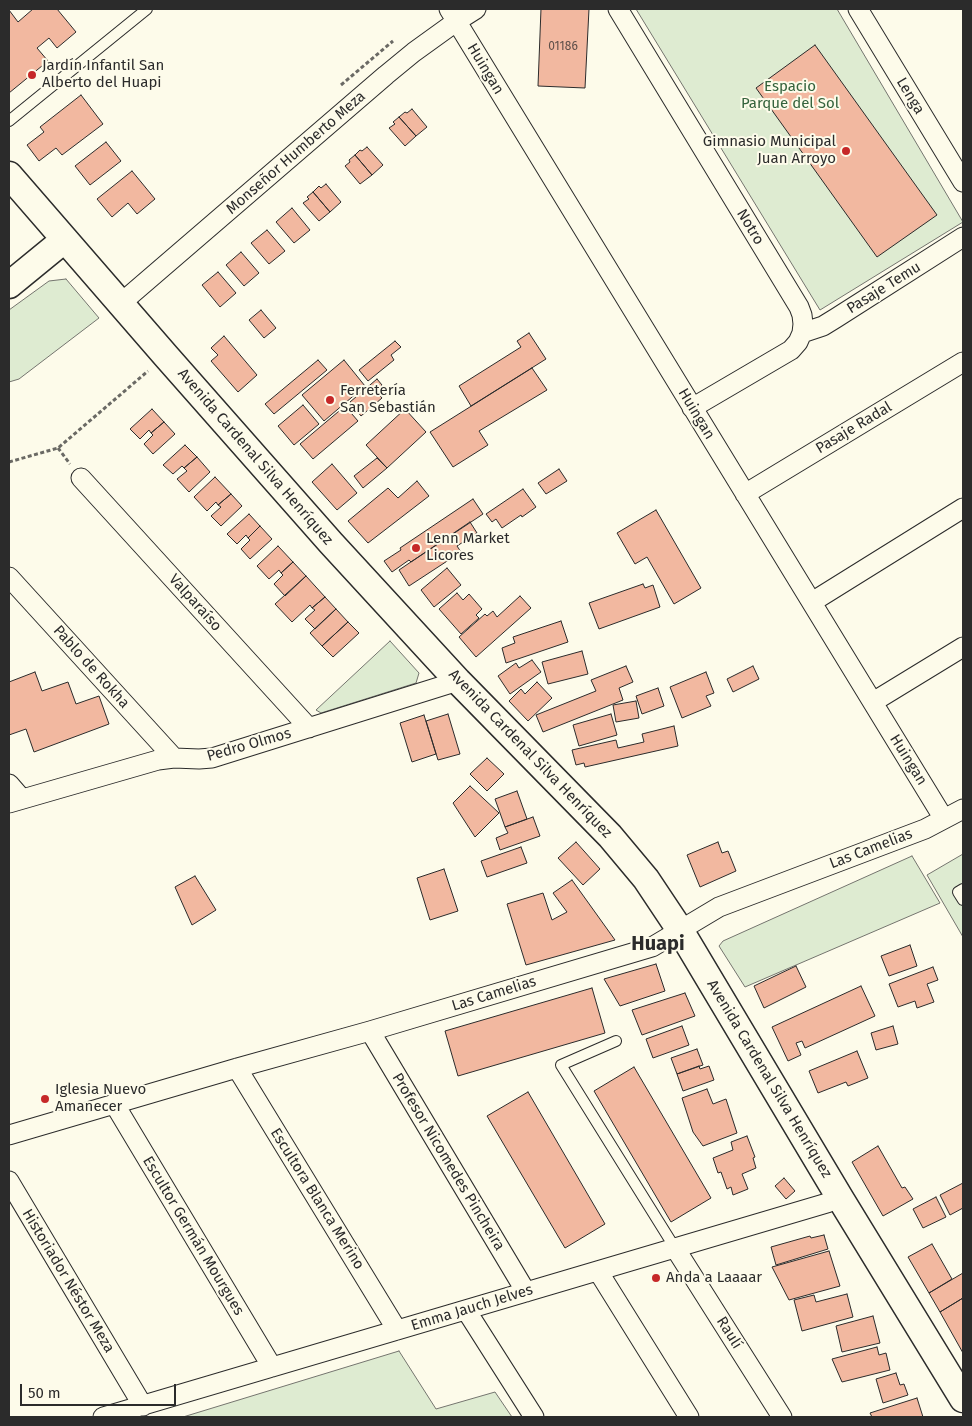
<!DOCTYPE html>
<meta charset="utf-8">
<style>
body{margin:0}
#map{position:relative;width:972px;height:1426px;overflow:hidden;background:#fdfbea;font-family:"Fira Sans",sans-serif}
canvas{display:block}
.frame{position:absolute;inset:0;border:10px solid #2b2b2b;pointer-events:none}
.scale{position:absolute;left:20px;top:1384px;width:156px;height:22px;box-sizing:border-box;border:2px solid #2b2b2b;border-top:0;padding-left:6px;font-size:15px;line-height:18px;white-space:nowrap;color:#2b2b2b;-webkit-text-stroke:4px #fdfbea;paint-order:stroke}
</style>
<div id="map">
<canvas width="972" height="1426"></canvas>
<div class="frame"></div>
<div class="scale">50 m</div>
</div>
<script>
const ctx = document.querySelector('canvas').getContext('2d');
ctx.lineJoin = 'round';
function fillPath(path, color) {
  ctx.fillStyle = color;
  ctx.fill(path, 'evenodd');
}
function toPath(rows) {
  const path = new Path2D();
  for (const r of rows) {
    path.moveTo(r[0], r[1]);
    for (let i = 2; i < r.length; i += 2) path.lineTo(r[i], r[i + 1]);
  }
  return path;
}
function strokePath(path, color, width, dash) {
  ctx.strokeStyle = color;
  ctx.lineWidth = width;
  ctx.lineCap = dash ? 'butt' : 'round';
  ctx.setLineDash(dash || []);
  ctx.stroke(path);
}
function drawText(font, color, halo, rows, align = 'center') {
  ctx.font = font + ' "Fira Sans",sans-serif';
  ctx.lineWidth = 4;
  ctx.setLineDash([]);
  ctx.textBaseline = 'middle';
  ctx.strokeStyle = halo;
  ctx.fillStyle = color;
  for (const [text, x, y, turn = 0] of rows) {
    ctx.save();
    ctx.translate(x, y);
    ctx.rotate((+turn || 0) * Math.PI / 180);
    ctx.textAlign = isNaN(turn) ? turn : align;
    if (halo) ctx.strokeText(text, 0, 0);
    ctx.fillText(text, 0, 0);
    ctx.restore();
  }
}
const green = toPath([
 [636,9,837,9,963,222,820,310,636,9],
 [66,279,99,318,19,379,9,382,9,310,49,281,66,279],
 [390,641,419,673,416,683,321,713,316,710,390,641],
 [963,854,963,937,927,875,963,854],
 [912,856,940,903,745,987,719,946,723,941,912,856],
 [399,1351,436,1409,495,1392,512,1417,183,1417,399,1351]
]);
fillPath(green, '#deebd1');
strokePath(green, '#74746e', 1);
const building = toPath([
 [33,9,57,9,76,32,57,48,49,38,37,48,48,61,9,93,9,10,18,22,33,9],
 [541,9,589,9,585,88,538,86,541,9],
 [815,45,937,215,877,257,756,88,815,45],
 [81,95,103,124,62,155,56,148,39,161,27,145,44,132,40,127,81,95],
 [412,109,427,127,416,136,399,117,405,112,407,113,412,109],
 [399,117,416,136,405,146,389,128,395,124,393,122,399,117],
 [106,142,121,161,90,185,75,166,106,142],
 [367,147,383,165,372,175,355,155,360,150,362,151,367,147],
 [355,155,372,175,360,184,345,166,350,162,349,160,355,155],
 [132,171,155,199,137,214,128,203,112,217,97,199,132,171],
 [326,184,341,202,330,212,313,192,319,186,321,188,326,184],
 [313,192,330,212,319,221,303,203,309,199,307,197,313,192],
 [292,208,310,230,294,243,276,222,292,208],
 [267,230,285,251,269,264,251,243,267,230],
 [241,252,259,273,244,286,226,265,241,252],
 [218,272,236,293,220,307,202,285,218,272],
 [261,310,276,328,264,338,249,320,261,310],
 [529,333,546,359,471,406,459,386,521,347,517,341,529,333],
 [224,336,257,375,238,392,211,361,218,355,211,348,224,336],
 [395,341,401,347,391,355,394,360,368,381,359,370,395,341],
 [318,360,327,370,274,414,265,404,318,360],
 [344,360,365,386,324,421,302,395,344,360],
 [532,368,547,390,479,431,488,445,453,467,430,432,532,368],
 [377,379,382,385,376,391,382,398,361,416,350,402,377,379],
 [303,405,319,424,294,445,278,426,303,405],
 [345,406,358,421,313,459,300,444,345,406],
 [152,409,164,422,151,433,149,430,140,439,130,429,152,409],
 [405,409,426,432,387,468,366,445,405,409],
 [164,422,175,434,153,454,144,444,153,435,151,433,164,422],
 [185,445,197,457,184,468,182,466,173,474,163,465,185,445],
 [197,457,210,472,189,492,177,479,187,471,184,468,197,457],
 [377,458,387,468,363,488,354,476,377,458],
 [332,464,357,493,337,510,312,482,332,464],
 [559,469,567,481,546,494,538,483,559,469],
 [215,477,231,494,218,505,216,502,207,511,194,497,215,477],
 [417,481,429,496,368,543,348,521,388,488,398,498,417,481],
 [523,489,536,507,522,517,521,515,502,528,496,519,492,522,486,514,523,489],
 [231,494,242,506,221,526,211,516,221,507,218,505,231,494],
 [473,499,483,514,411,562,409,560,392,572,384,561,401,550,400,548,473,499],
 [656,510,701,588,674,604,647,557,635,564,617,533,656,510],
 [249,514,260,526,248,538,246,535,237,544,227,534,249,514],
 [470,522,477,533,457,546,461,552,409,586,399,570,470,522],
 [260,526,272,539,250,559,241,549,250,540,248,538,260,526],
 [278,546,293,562,281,573,279,570,269,579,257,566,278,546],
 [293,562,306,576,285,596,274,584,283,575,281,573,293,562],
 [447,568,461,585,434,607,421,590,447,568],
 [306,576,325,597,312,608,310,605,292,622,275,604,306,576],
 [643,584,645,588,653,585,660,607,599,629,589,603,643,584],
 [457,593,463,600,469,594,482,609,476,615,479,618,461,634,439,609,457,593],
 [520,596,531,608,476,657,459,637,485,614,487,616,493,611,497,617,520,596],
 [325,597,336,609,315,629,305,619,315,610,312,608,325,597],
 [336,609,348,622,322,646,310,633,336,609],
 [561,621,568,642,506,663,502,648,515,643,513,637,561,621],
 [348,622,359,633,333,657,322,646,348,622],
 [582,651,588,674,548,684,542,662,582,651],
 [532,660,541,672,510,694,498,676,516,663,519,668,532,660],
 [626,666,633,682,619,688,623,700,543,732,536,715,596,691,591,680,626,666],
 [753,666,759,679,733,692,727,679,753,666],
 [35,672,42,691,68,682,76,704,99,696,109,724,34,752,26,729,9,735,9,682,35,672],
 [706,672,714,693,706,696,711,706,682,718,670,687,706,672],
 [537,682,552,698,528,721,509,701,521,689,525,694,537,682],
 [658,688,664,706,642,714,636,696,658,688],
 [636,701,639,718,616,722,613,705,636,701],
 [448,714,460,754,438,760,426,721,448,714],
 [611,714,617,735,579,746,573,725,611,714],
 [424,715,436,754,412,762,400,723,424,715],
 [674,726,678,746,585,767,584,763,576,765,572,750,616,740,618,748,644,742,642,734,674,726],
 [487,758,504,774,487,791,470,774,487,758],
 [470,786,499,813,475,837,453,803,470,786],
 [517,791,527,819,505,827,495,799,517,791],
 [533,817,540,836,500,850,496,838,508,833,505,827,533,817],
 [576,842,600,869,583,885,558,858,576,842],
 [718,842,722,853,728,851,736,871,700,887,687,855,718,842],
 [521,847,527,863,487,877,481,861,521,847],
 [444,869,458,911,430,920,417,878,444,869],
 [195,876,216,910,192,925,175,887,195,876],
 [572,880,615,940,526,965,507,904,543,893,552,920,567,912,553,893,572,880],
 [910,945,917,966,889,976,881,956,910,945],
 [656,964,665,991,620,1006,604,979,656,964],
 [796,966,806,987,764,1008,754,986,796,966],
 [933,967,938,980,927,984,934,1002,917,1008,915,1001,898,1007,889,984,933,967],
 [861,986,875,1016,805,1048,802,1041,796,1043,801,1055,788,1061,772,1027,861,986],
 [592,988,605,1033,458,1076,445,1031,592,988],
 [685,993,695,1016,642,1035,632,1010,685,993],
 [682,1026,689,1045,653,1058,646,1039,682,1026],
 [893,1026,898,1044,876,1050,871,1033,893,1026],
 [697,1049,703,1065,677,1074,671,1058,697,1049],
 [857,1051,868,1078,848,1086,846,1082,818,1093,809,1071,857,1051],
 [699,1066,700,1069,709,1066,714,1080,683,1091,677,1074,699,1066],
 [634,1067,711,1198,671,1222,594,1091,634,1067],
 [707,1089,713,1104,726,1099,737,1133,703,1146,693,1132,682,1098,707,1089],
 [528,1092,605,1224,565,1248,487,1116,528,1092],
 [747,1136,755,1157,753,1158,756,1168,742,1174,748,1189,733,1195,731,1187,727,1189,721,1172,718,1173,713,1158,733,1150,731,1142,747,1136],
 [878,1146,902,1188,905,1187,913,1199,883,1216,852,1162,878,1146],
 [784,1178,795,1191,786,1199,775,1186,784,1178],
 [963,1183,963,1208,950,1215,940,1195,963,1183],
 [936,1197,946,1217,923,1228,913,1209,936,1197],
 [824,1235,828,1249,776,1265,771,1247,810,1236,811,1238,824,1235],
 [932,1244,952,1279,929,1293,908,1257,932,1244],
 [829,1251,840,1286,789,1300,772,1267,829,1251],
 [963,1273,963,1298,940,1312,929,1293,963,1273],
 [847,1294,853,1317,802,1331,794,1300,814,1295,816,1302,847,1294],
 [963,1298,963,1353,940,1312,963,1298],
 [873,1316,880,1343,842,1352,836,1326,873,1316],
 [877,1347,879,1355,886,1353,890,1370,842,1382,832,1359,877,1347],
 [896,1373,900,1385,904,1384,908,1395,883,1403,876,1379,896,1373],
 [917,1398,923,1417,872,1417,870,1413,917,1398]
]);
fillPath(building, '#f2b8a0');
strokePath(building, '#2b2b2b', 1);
const lane = toPath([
 [9,121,147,9],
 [963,889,958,892,963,900],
 [616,1041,561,1065,675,1248]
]);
const street = toPath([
 [449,9,944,819],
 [618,9,799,307,802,315,803,324,802,333,798,342,791,350,692,408],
 [858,9,963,182],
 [120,304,386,75,414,52,457,21,476,9],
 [802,333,823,326,836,318,963,237],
 [81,478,309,728],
 [745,494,963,362],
 [9,577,174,758],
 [812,602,963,508],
 [873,702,963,647],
 [9,784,22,799],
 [9,803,158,760,174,758,199,759,212,758,458,681],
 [370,1031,526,1292],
 [237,1068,397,1330],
 [115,1105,272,1367],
 [9,1135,237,1068,370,1031,652,947,719,907,925,829,963,809],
 [9,1181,143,1406],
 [675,1248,782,1417],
 [598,1271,689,1417],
 [466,1310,534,1417],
 [103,1417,827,1203,840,1198]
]);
const secondary = toPath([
 [9,175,166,356,331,543,458,681,610,836,646,879,680,930,840,1198,963,1399],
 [9,285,64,240]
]);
strokePath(lane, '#2b2b2b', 12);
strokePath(street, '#2b2b2b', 21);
strokePath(secondary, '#2b2b2b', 29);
strokePath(toPath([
 [341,85,393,41],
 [58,448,70,464],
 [9,462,58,448,148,371]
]), '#6a6964', 3, [4, 2.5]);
strokePath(lane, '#fdfbea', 10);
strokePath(street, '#fdfbea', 19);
strokePath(secondary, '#fdfbea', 26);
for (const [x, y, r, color] of [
 [32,75,5,"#c62828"],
 [846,151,5,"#c62828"],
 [330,400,5,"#c62828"],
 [416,548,5,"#c62828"],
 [45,1099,5,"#c62828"],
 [656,1278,5,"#c62828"]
]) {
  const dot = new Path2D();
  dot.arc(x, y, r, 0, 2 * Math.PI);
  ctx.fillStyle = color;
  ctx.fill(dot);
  strokePath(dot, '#fdfbea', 2);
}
drawText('12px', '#5d4e48', null, [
 ["01186",563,47]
]);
drawText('15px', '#2b2b2b', '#fdfbea', [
 ["Jardín Infantil San",42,66],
 ["Alberto del Huapi",42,83],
 ["Gimnasio Municipal",836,142,"right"],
 ["Juan Arroyo",836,159,"right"],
 ["Ferretería",340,391],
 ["San Sebastián",340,408],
 ["Lenn Market",426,539],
 ["Licores",426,556],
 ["Iglesia Nuevo",55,1090],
 ["Amanecer",55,1107],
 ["Anda a Laaaar",666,1278]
], 'left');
drawText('15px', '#2b2b2b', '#fdfbea', [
 ["Huingan",485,69,59],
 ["Lenga",910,96,59],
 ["Monseñor Humberto Meza",296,153,-41],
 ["Notro",750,227,59],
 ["Pasaje Temu",884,288,-32],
 ["Huingan",696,414,59],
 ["Pasaje Radal",854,428,-31],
 ["Avenida Cardenal Silva Henríquez",255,457,49],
 ["Valparaíso",195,603,48],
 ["Pablo de Rokha",91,667,48],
 ["Pedro Olmos",249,745,-16],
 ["Avenida Cardenal Silva Henríquez",530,754,46],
 ["Huingan",908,760,58],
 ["Las Camelias",871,849,-21],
 ["Las Camelias",494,994,-17],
 ["Avenida Cardenal Silva Henríquez",769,1079,59],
 ["Profesor Nicomedes Pincheira",448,1162,59],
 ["Escultora Blanca Merino",317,1199,58],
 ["Escultor Germán Mourgues",193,1236,59],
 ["Historiador Néstor Meza",68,1281,59],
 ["Emma Jauch Jelves",472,1308,-17],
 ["Raulí",729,1333,58]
]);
drawText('15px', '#34623c', '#fdfbea', [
 ["Espacio",790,87],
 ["Parque del Sol",790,104]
]);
drawText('bold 20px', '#2b2b2b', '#fdfbea', [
 ["Huapi",658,944]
]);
</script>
